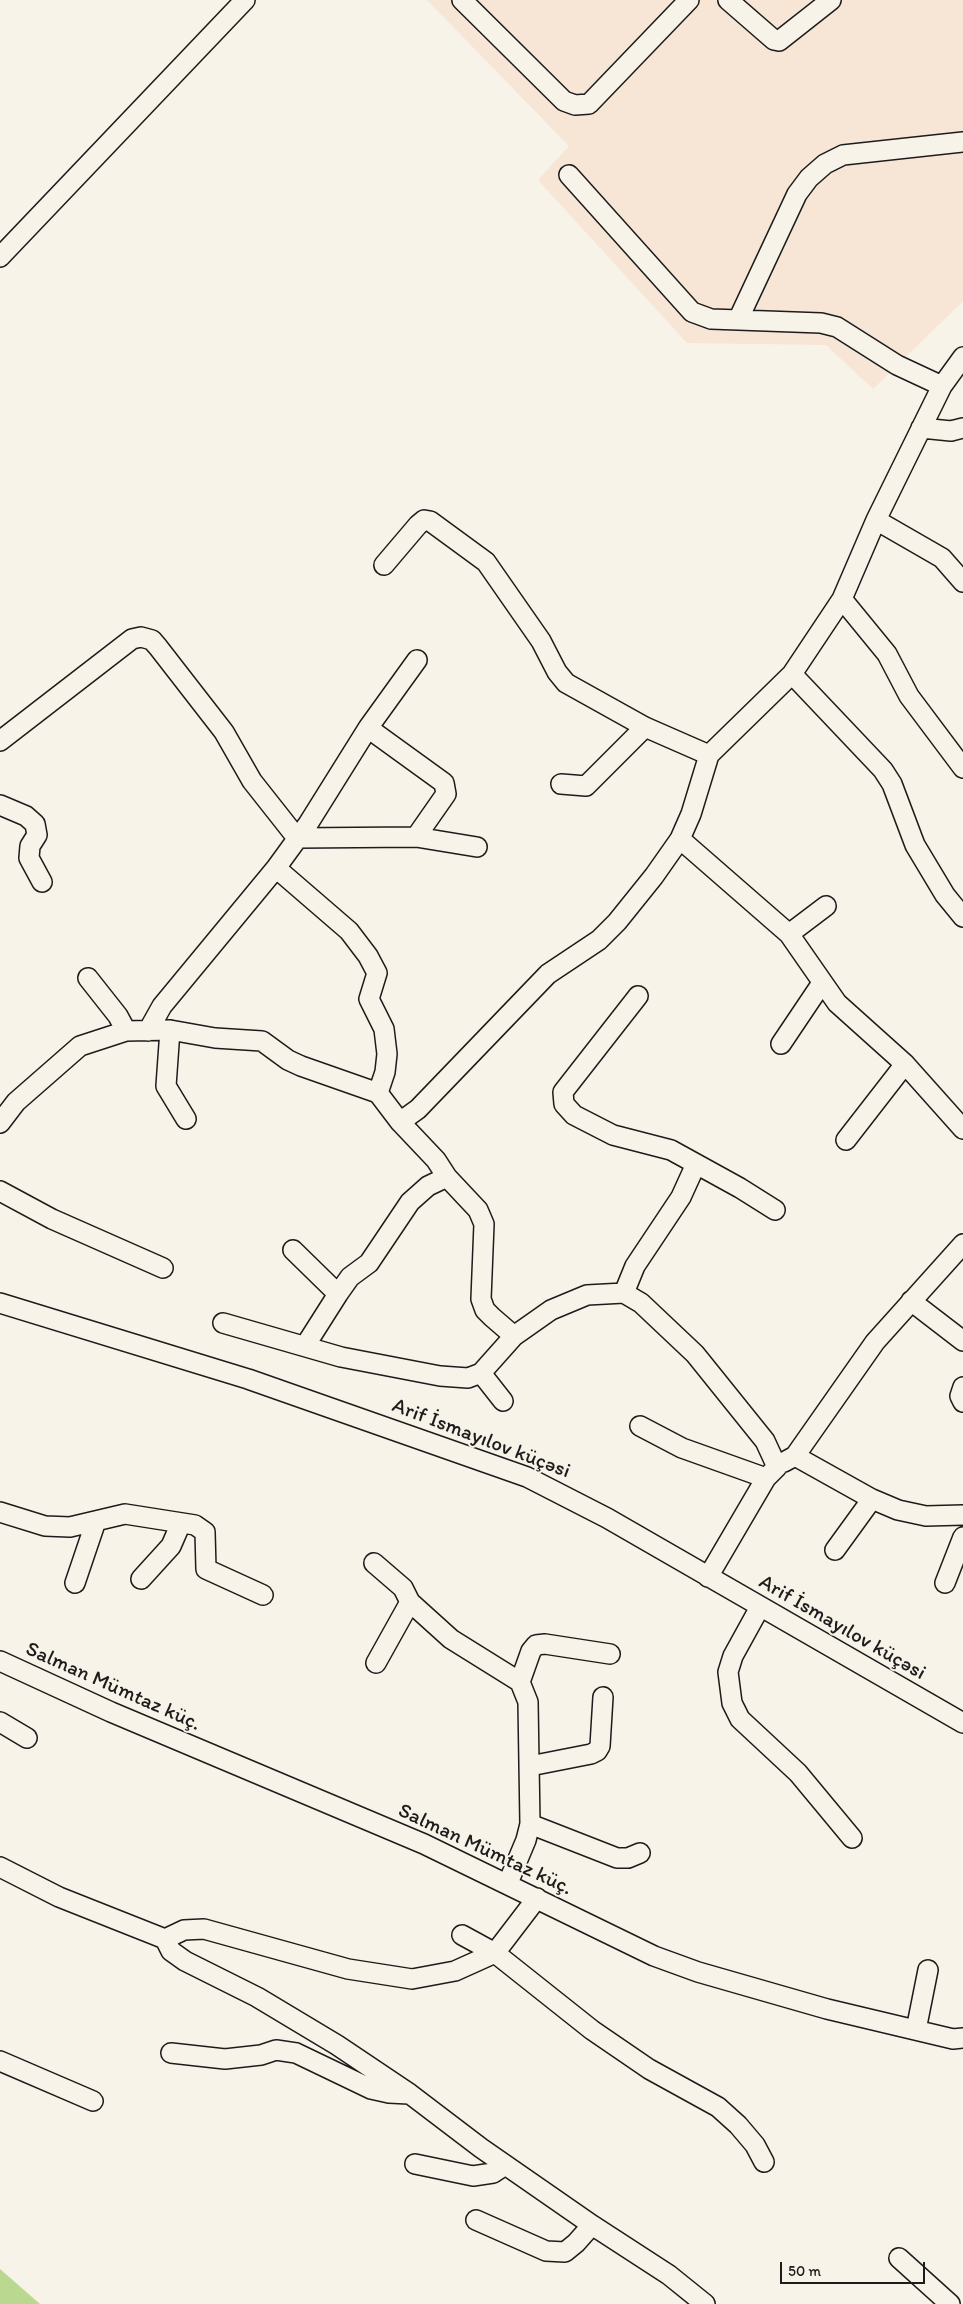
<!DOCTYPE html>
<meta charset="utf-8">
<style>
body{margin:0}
#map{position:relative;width:963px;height:2304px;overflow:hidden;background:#f7f3e8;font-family:Itim,sans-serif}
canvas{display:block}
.scale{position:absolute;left:780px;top:2262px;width:145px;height:22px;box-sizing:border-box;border:2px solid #1c1c1c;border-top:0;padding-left:6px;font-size:15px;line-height:18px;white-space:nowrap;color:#1c1c1c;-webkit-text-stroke:4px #f7f3e8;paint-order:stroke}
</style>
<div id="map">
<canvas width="963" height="2304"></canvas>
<div class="scale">50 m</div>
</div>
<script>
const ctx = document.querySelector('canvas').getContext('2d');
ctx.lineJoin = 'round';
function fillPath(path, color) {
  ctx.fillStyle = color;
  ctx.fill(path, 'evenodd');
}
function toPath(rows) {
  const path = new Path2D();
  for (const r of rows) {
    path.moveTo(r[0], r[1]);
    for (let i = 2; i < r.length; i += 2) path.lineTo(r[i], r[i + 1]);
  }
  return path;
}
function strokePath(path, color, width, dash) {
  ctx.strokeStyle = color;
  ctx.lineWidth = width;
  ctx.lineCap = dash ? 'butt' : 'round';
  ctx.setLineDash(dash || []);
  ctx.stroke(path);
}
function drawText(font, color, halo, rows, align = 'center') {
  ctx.font = font + ' Itim,sans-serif';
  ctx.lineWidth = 4;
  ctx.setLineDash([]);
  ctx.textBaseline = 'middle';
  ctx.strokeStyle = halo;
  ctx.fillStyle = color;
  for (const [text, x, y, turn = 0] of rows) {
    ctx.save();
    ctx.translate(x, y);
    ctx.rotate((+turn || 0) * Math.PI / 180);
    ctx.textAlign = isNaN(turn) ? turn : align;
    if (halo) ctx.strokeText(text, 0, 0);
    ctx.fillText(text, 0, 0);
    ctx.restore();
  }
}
fillPath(toPath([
 [427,0,963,0,963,301,873,389,826,345,687,343,538,180,569,146]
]), '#f7e5d5');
fillPath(toPath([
 [0,2269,40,2304,0,2304]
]), '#bad890');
const minor = toPath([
 [462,0,564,101,575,105,589,104,689,0],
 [728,0,774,40,779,41,831,0],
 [569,175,692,312,711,319,821,323,837,327,897,365,942,386],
 [0,257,245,0],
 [738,320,797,194,809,178,825,164,843,155,963,142],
 [921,428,951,431,963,428],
 [876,520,942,558,963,582],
 [384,565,418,525,424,520,430,521,486,562,541,641,557,672,566,683,645,727,709,755],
 [842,599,887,654,909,696,963,768],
 [792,674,883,770,892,784,915,845,945,895,963,917],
 [368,728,417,660],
 [0,741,132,639,141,637,152,640,158,647,224,732,252,781,297,838,416,837,477,847],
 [561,784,586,786,645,727],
 [0,805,26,816,35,824,37,835,30,846,29,858,42,882],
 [680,839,789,934,837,1003,905,1064,963,1129],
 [276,868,349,931,368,956,377,973,369,999,384,1029,387,1054,385,1072,378,1093],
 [789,934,826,906],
 [88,978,118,1016,126,1031],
 [638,996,563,1092,564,1104,574,1115,613,1135,671,1150,740,1188,775,1210],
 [170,1030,166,1086,186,1119],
 [148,1031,162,1006,276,868,308,824,368,728,444,783,446,794,416,837],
 [781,1044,822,983],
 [400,1122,418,1109,548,974,599,940,617,922,654,876,680,839,691,814,709,755,792,674,842,599,876,520,942,386,963,357],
 [0,1123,16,1102,80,1046,126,1031,170,1030,215,1038,262,1041,288,1060,301,1066,378,1093,400,1122,436,1160,447,1177,478,1210,484,1224,481,1299,485,1310,492,1317,514,1336,551,1310,587,1295,624,1293,641,1303,695,1354,765,1441,777,1467,766,1478,708,1577],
 [846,1140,905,1064],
 [0,1191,52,1219,163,1268],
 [293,1250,338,1294],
 [624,1293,635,1266,681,1197,696,1164],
 [911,1301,963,1341],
 [0,1303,248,1379,527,1477,607,1518,963,1723],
 [223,1323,341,1357,440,1376,468,1378,481,1373,514,1336],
 [305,1346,338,1294,350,1277,369,1263,410,1202,428,1186,447,1177],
 [481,1373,503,1401],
 [963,1387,960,1396,963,1402],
 [640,1426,682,1448,766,1478],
 [795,1456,875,1342,963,1244],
 [784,1462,795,1456,872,1499,898,1510,926,1516,963,1515],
 [0,1512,45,1526,70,1527,125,1514,195,1525,205,1532,206,1569,263,1595],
 [835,1550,872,1499],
 [374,1563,403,1588,410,1602,451,1639,520,1682,528,1702,530,1824,526,1840,508,1883],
 [141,1579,171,1546,181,1523],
 [75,1583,96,1521],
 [945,1583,963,1537],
 [760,1607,733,1656,728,1672,732,1703,740,1719,798,1773,852,1838],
 [0,1661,111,1712,424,1844,654,1956,698,1972,827,2009,953,2039,963,2038],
 [376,1663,410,1602],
 [520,1682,531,1651,536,1645,545,1644,610,1654],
 [0,1722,27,1738],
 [530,1766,591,1754,597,1751,600,1746,603,1697],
 [530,1824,617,1858,628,1858,640,1853],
 [0,1867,59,1897,165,1939,171,1951,185,1961,257,1997,337,2045,410,2094,481,2148,592,2225,669,2275,705,2304],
 [462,1935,495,1953,592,2030,649,2069,718,2107,738,2125,755,2145,764,2162],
 [165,1939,184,1930,204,1929,348,1969,412,1979,455,1971,495,1953,537,1898],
 [916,2030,928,1970],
 [171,2053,225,2059,261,2055,276,2050,296,2053,371,2089,389,2093,409,2094],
 [0,2061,93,2101],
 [415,2164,473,2176,493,2173,505,2165],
 [476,2220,546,2251,565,2252,576,2243,592,2225],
 [899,2258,950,2304]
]);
strokePath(minor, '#1c1c1c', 22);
strokePath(minor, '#f7f3e8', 19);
drawText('21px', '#1c1c1c', '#f7f3e8', [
 ["Arif İsmayılov küçəsi",481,1439,21],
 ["Arif İsmayılov küçəsi",842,1628,30],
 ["Salman Mümtaz küç.",113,1687,24],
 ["Salman Mümtaz küç.",485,1850,25]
]);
</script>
